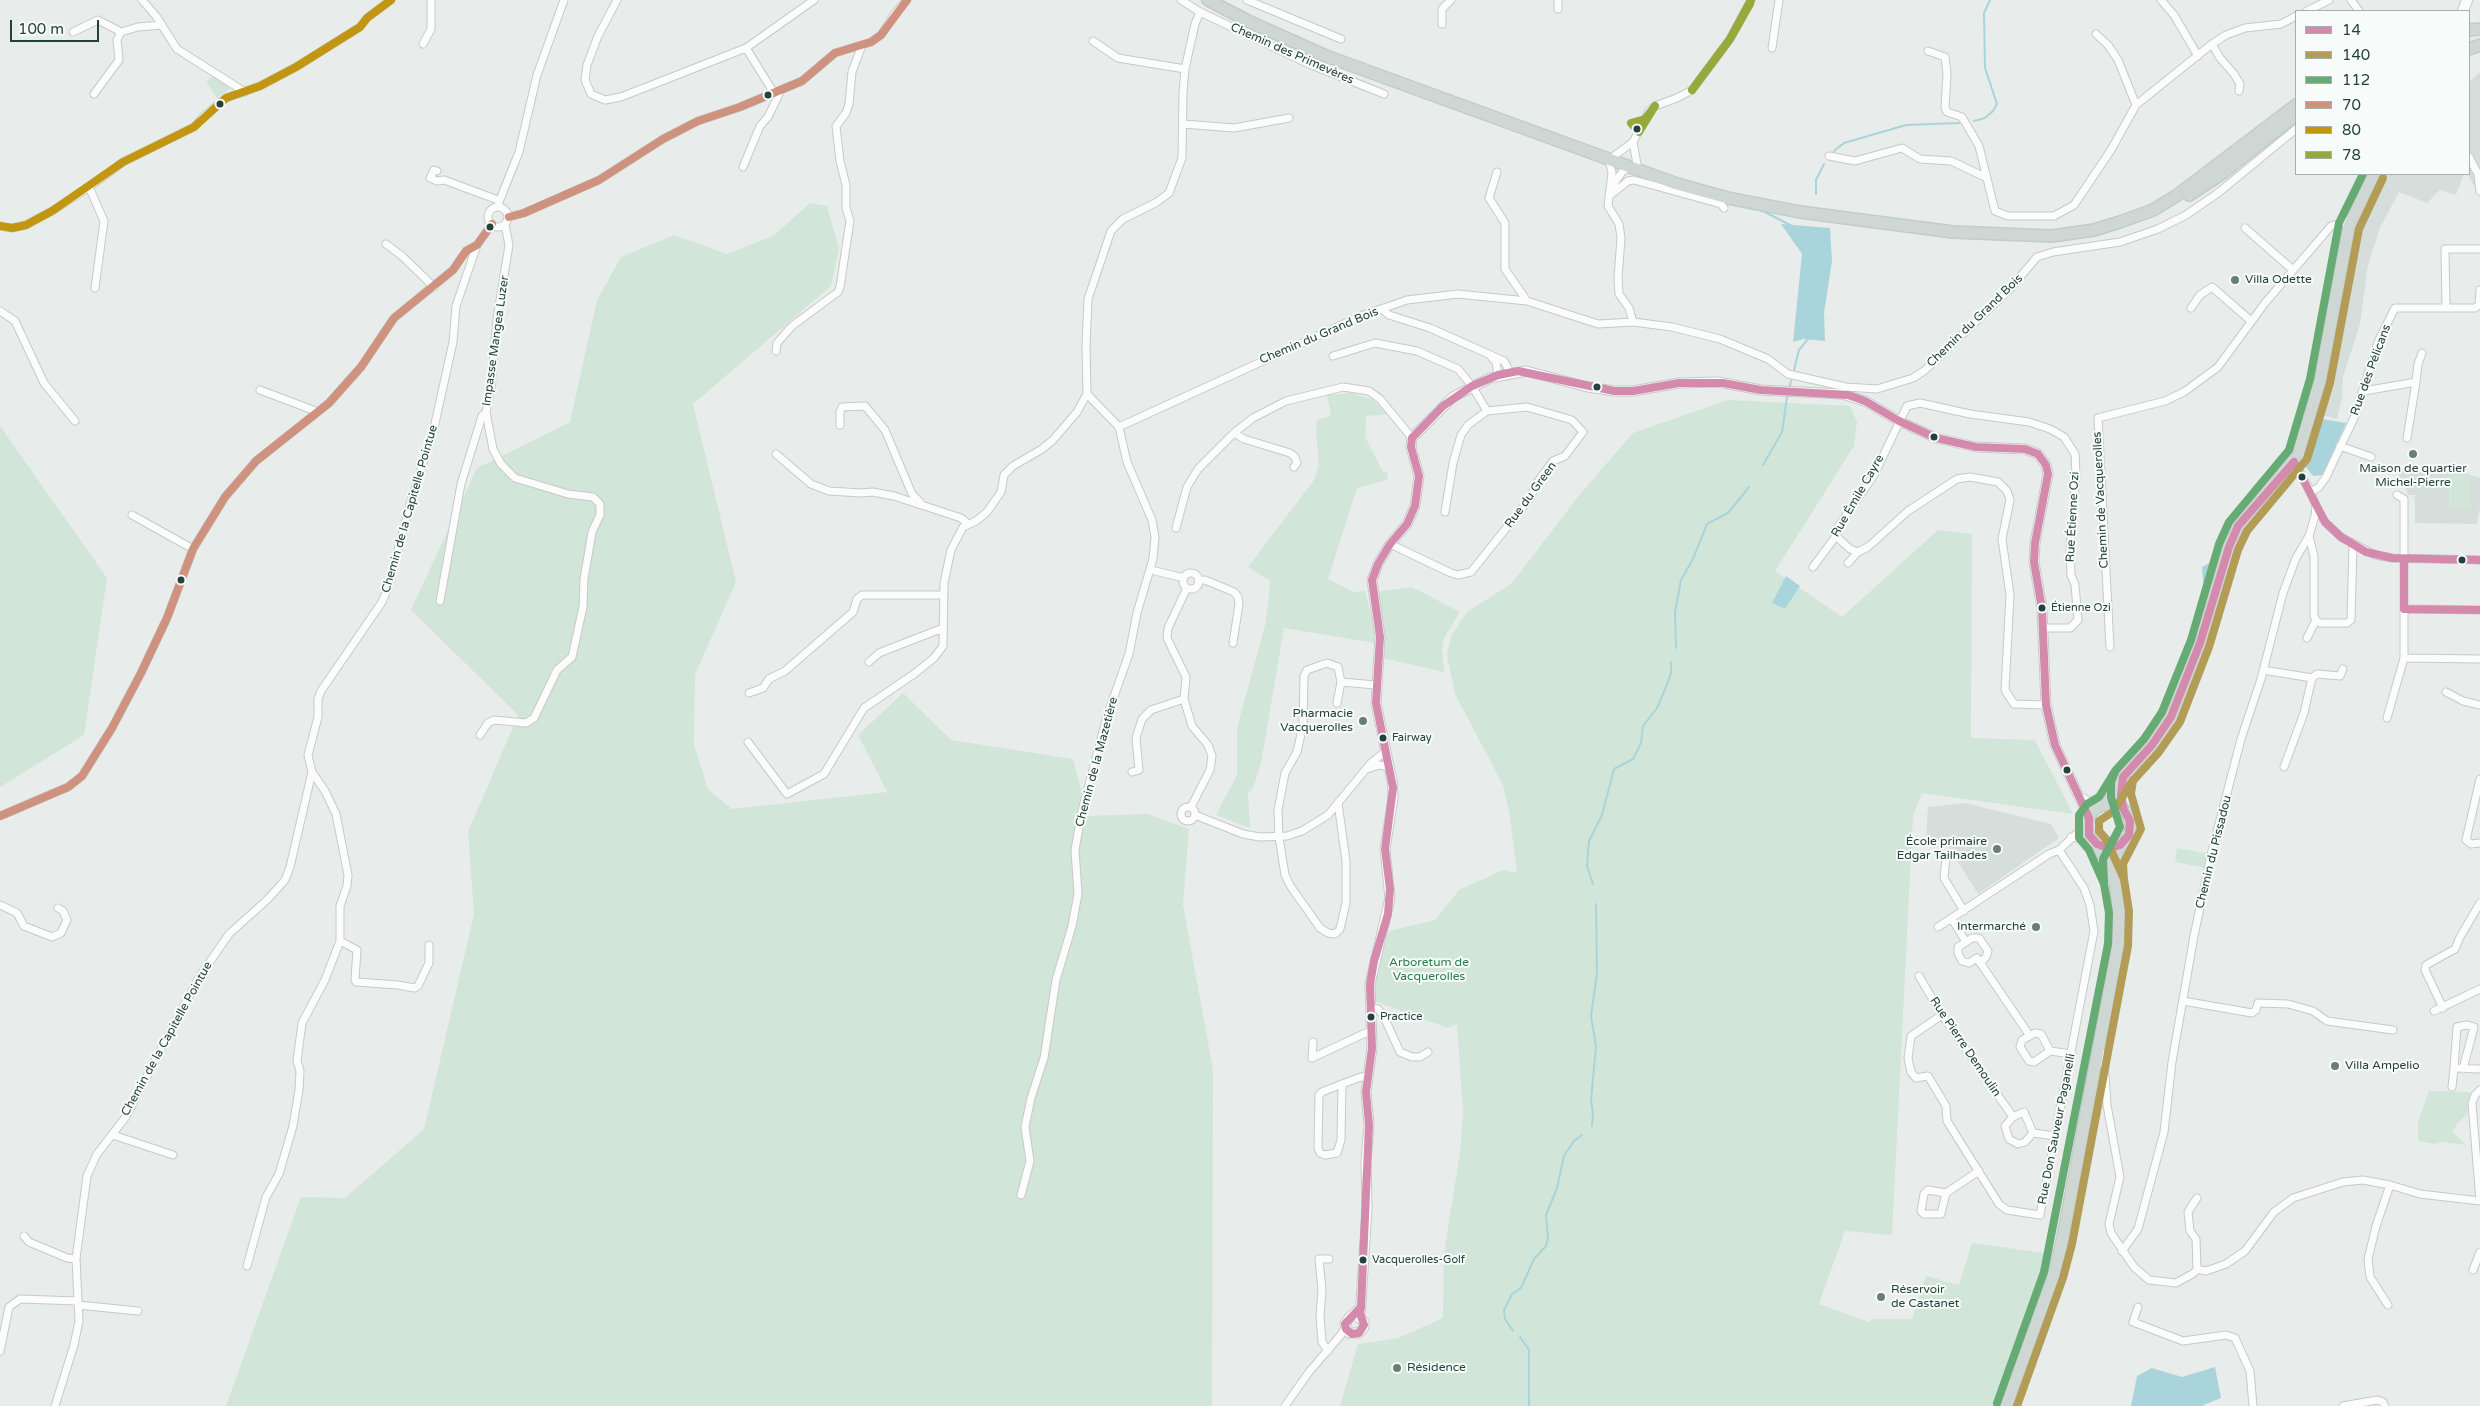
<!DOCTYPE html>
<meta charset="utf-8">
<style>
body{margin:0}
#map{position:relative;width:2480px;height:1406px;overflow:hidden;background:#e8edeb;font-family:"Varela Round",sans-serif}
canvas{display:block}
.legend{position:absolute;left:2295px;top:10px;width:175px;height:165px;box-sizing:border-box;background:#f7fbf9;border:1px solid #a3b1ad;margin:0;padding:6px 9px;list-style:none;font-size:15px;color:#24423a}
.legend li{display:flex;align-items:center;gap:10px;height:25px}
.legend b{width:25px;border:1px solid #a3b1ad}
.scale{position:absolute;left:10px;top:20px;width:89px;height:22px;box-sizing:border-box;border:2px solid #24423a;border-top:0;padding-left:6px;font-size:15px;line-height:18px;white-space:nowrap;color:#24423a;-webkit-text-stroke:4px #f7fbf9;paint-order:stroke}
</style>
<div id="map">
<canvas width="2480" height="1406"></canvas>
<ul class="legend">
<li><b style="height:6px;background:#d48aad"></b>14</li>
<li><b style="height:6px;background:#b39c55"></b>140</li>
<li><b style="height:6px;background:#66ab73"></b>112</li>
<li><b style="height:6px;background:#ce927f"></b>70</li>
<li><b style="height:6px;background:#c29611"></b>80</li>
<li><b style="height:6px;background:#97a83d"></b>78</li>
</ul>
<div class="scale">100 m</div>
</div>
<script>
const ctx = document.querySelector('canvas').getContext('2d');
ctx.lineJoin = 'round';
function fillPath(path, color) {
  ctx.fillStyle = color;
  ctx.fill(path, 'evenodd');
}
function toPath(rows) {
  const path = new Path2D();
  for (const r of rows) {
    if (r.length === 3) {
      path.moveTo(r[0] + r[2], r[1]);
      path.arc(r[0], r[1], r[2], 0, 2 * Math.PI);
      continue;
    }
    path.moveTo(r[0], r[1]);
    for (let i = 2; i < r.length; i += 2) path.lineTo(r[i], r[i + 1]);
  }
  return path;
}
function strokePath(path, color, width, dash) {
  ctx.strokeStyle = color;
  ctx.lineWidth = width;
  ctx.lineCap = dash ? 'butt' : 'round';
  ctx.setLineDash(dash || []);
  ctx.stroke(path);
}
function drawText(font, color, halo, rows, align = 'center') {
  ctx.font = font + ' "Varela Round",sans-serif';
  ctx.lineWidth = 4;
  ctx.setLineDash([]);
  ctx.textBaseline = 'middle';
  ctx.strokeStyle = halo;
  ctx.fillStyle = color;
  for (const [text, x, y, turn = 0] of rows) {
    ctx.save();
    ctx.translate(x, y);
    ctx.rotate((+turn || 0) * Math.PI / 180);
    ctx.textAlign = isNaN(turn) ? turn : align;
    if (halo) ctx.strokeText(text, 0, 0);
    ctx.fillText(text, 0, 0);
    ctx.restore();
  }
}
fillPath(toPath([
 [2480,72,2480,191,2476,189,2467,174,2469,82],
 [2379,174,2464,174,2456,195,2440,190,2427,203,2399,192,2380,228,2368,265,2360,324,2343,377,2342,398,2337,419,2317,414,2354,207],
 [2427,464,2457,470,2480,478,2480,508,2477,524,2415,523,2415,495,2408,495,2405,487,2397,486,2400,469,2425,472],
 [1965,803,2051,824,2059,838,1978,894,1946,843,1926,838,1928,807]
]), '#d6dedb');
fillPath(toPath([
 [216,74,230,89,217,98,206,82],
 [810,203,827,206,839,249,831,286,693,404,736,582,695,675,694,744,708,789,732,809,887,792,858,735,903,693,951,740,1073,759,1088,816,1148,814,1189,829,1183,905,1213,1070,1212,1406,226,1406,301,1197,345,1198,424,1129,474,914,468,832,518,715,411,610,477,468,570,422,597,300,621,257,674,235,727,254,773,236],
 [1351,393,1371,399,1390,414,1366,416,1365,437,1383,472,1388,473,1387,480,1357,488,1328,579,1354,592,1365,591,1373,624,1375,643,1284,628,1261,763,1253,788,1248,793,1250,828,1216,815,1237,775,1237,728,1265,625,1269,595,1270,581,1248,567,1314,480,1319,465,1316,432,1317,420,1331,416,1327,395],
 [1728,400,1850,406,1857,422,1854,446,1775,571,1842,617,1938,530,1972,534,1971,738,2035,740,2073,814,1922,793,1913,816,1892,1235,1845,1231,1819,1304,1869,1322,1871,1319,1912,1319,1926,1276,1959,1285,1972,1243,2045,1253,2047,1280,2001,1406,1340,1406,1358,1344,1398,1338,1443,1318,1444,1253,1460,1152,1463,1112,1457,1024,1448,1028,1374,1001,1374,982,1389,931,1435,920,1459,890,1503,870,1517,873,1510,816,1503,785,1455,694,1447,655,1451,636,1467,612,1512,583,1580,494,1633,433],
 [0,426,107,578,84,735,0,787],
 [2449,475,2470,475,2470,507,2449,507],
 [1412,587,1460,612,1444,638,1442,649,1444,672,1383,658,1384,624,1377,592],
 [2177,848,2209,854,2206,868,2175,862],
 [2429,1091,2471,1092,2467,1114,2456,1125,2453,1132,2466,1145,2441,1142,2435,1144,2418,1141,2418,1122]
]), '#d1e6d8');
fillPath(toPath([
 [1781,224,1830,228,1832,261,1824,313,1825,341,1804,339,1793,342,1802,254],
 [2316,418,2346,423,2323,475,2313,476,2303,463],
 [2215,560,2219,561,2205,607,2202,567],
 [1786,576,1800,586,1785,609,1772,603],
 [2215,1367,2221,1398,2201,1406,2131,1406,2137,1376,2152,1368,2182,1377]
]), '#a9d4db');
strokePath(toPath([
 [1974,121,1985,118,1993,111,1997,104,1985,68,1984,13,1990,0],
 [1834,151,1844,143,1906,125,1959,123],
 [1816,194,1816,180,1824,164],
 [1723,203,1763,211,1792,226],
 [1794,370,1799,350,1808,339],
 [1790,386,1791,381],
 [1763,465,1782,432,1787,397],
 [1676,648,1675,612,1681,580,1693,559,1707,524,1728,513,1749,487],
 [1593,884,1587,866,1589,841,1602,815,1614,769,1633,759,1641,743,1643,726,1657,708,1666,687,1671,673,1671,662],
 [1592,1126,1593,1113,1591,1100,1596,1046,1591,1016,1597,974,1596,904],
 [1513,1331,1505,1319,1504,1310,1512,1294,1521,1288,1534,1259,1546,1246,1548,1238,1546,1215,1557,1188,1564,1156,1574,1141,1582,1135],
 [1520,1337,1529,1350,1529,1406]
]), '#a9d4db', 2);
const minor = toPath([
 [142,0,156,16,177,49,245,92],
 [617,0,598,36,587,65,585,80,591,94,605,100,621,97,746,48,814,0],
 [1181,0,1200,12,1309,64,1384,94],
 [1247,0,1341,39],
 [2161,0,2174,15,2198,56],
 [2351,0,2359,11],
 [1558,9,1558,0],
 [2307,11,2329,0],
 [1442,24,1442,9,1451,0],
 [73,32,98,20,121,32],
 [2096,34,2108,45,2118,60,2136,105],
 [1093,41,1118,58,1185,69],
 [423,44,431,29,431,0],
 [2212,44,2220,58,2234,74,2240,84,2239,91],
 [746,48,774,93],
 [1772,48,1779,0],
 [1928,51,1945,57,1947,73,1945,108,1947,112,1962,117,1979,146,1995,211,2008,216,2054,216,2074,205,2111,150,2136,105,2212,44,2226,35,2245,28,2281,24,2296,16],
 [94,94,119,60,117,40,121,32,138,27,162,25],
 [1183,124,1234,128,1289,118],
 [1633,142,1637,164],
 [1614,156,1633,142,1649,111,1655,106,1677,98,1692,90,1730,39,1751,0],
 [1829,156,1855,161,1902,148,1920,159,1951,161,1987,178],
 [2469,157,2478,174,2480,191],
 [1609,160,1612,173,1608,206,1619,224,1621,238,1618,278,1619,294,1629,308,1633,322],
 [743,167,760,126,768,117,781,90],
 [437,171,434,170,430,178,437,181,444,180,498,200],
 [1497,172,1489,198,1505,223,1505,269,1527,301],
 [1612,186,1623,171,1629,167],
 [89,187,104,221,95,288],
 [1609,196,1628,181,1634,180,1721,204,1724,208],
 [497,207,519,152,537,75,564,0],
 [498,217,10],
 [509,217,524,213,599,180,663,139,698,121,740,107,802,81,835,53,871,42,881,35,896,12,907,0],
 [0,226,12,228,26,225,52,211,89,187,123,162,194,127,203,117,226,98,260,86,296,67,360,27,367,18,391,0],
 [2245,228,2293,270],
 [386,244,402,256,434,287],
 [2191,308,2200,295,2212,287,2251,321],
 [2446,308,2445,249,2480,249],
 [1382,309,1389,315,1430,328,1504,361,1510,372],
 [0,311,15,321,44,383,75,421],
 [776,351,777,343,792,326,838,292,840,287,850,221,846,208,846,185,840,161,836,126,846,113,849,104,852,72,862,45],
 [1333,356,1375,343,1417,351,1458,369,1472,386,1487,411,1527,407,1572,420,1583,432,1565,456,1553,461,1534,487,1531,497,1471,572,1458,575,1451,573,1390,544],
 [1492,358,1496,362,1498,375],
 [260,390,318,412],
 [2364,391,2416,382,2418,364,2422,353],
 [840,425,840,412,842,407,865,406,885,430,912,494,920,502],
 [1119,427,1361,316,1407,300,1458,294,1527,301,1598,324,1633,322,1672,327,1720,339,1768,359,1788,374,1846,387,1877,389,1913,378,1924,371,2010,289,2037,257,2053,252,2120,242,2158,229,2186,215,2218,193,2296,129],
 [1234,433,1244,439,1290,453,1295,457,1297,463,1294,467],
 [2407,438,2416,382],
 [2340,446,2371,457],
 [776,454,811,484,829,491,861,493,873,492,894,496,961,518,967,523],
 [2311,492,2319,487,2326,477,2354,418,2378,342,2395,308,2475,308,2479,305,2480,290],
 [2397,495,2404,499,2404,658,2480,659],
 [2316,506,2325,522,2341,537,2375,555,2392,558,2480,560],
 [1445,512,1453,463,1461,435,1468,425,1487,411],
 [132,515,193,549],
 [1176,528,1187,487,1198,469,1234,433,1253,418,1286,401,1343,387,1369,391,1380,399,1412,438],
 [1836,536,1850,549,1858,552,1868,547,1908,511,1957,479,1970,477,1998,482,2007,491,2010,500,2002,539,2010,595,2005,690,2014,704,2046,705],
 [2309,536,2314,556,2314,616,2316,620,2320,623,2347,623,2351,620,2353,545],
 [1848,563,1858,552],
 [1813,567,1836,536,1836,530,1874,475,1907,406,1920,403,1970,414,2029,422,2050,429,2064,437,2075,454,2076,475,2070,551,2071,575,2075,585,2078,620,2070,628,2043,628],
 [1151,570,1184,578],
 [1191,581,8],
 [1198,580,1205,580,1234,592,1238,597,1239,604,1233,643],
 [1187,588,1168,628,1167,638,1186,677,1184,699,1192,726,1208,745,1212,756,1210,770,1191,807],
 [440,601,461,484,482,416,486,412,491,388,497,319,509,245,505,225],
 [2404,609,2480,610],
 [2307,638,2316,620],
 [2110,647,2098,418,2165,401,2184,392,2218,367,2265,303,2331,226,2351,220],
 [869,662,879,653,943,628],
 [2263,670,2312,678,2317,674,2340,676,2343,669],
 [2446,692,2463,701,2480,705],
 [749,693,763,688,769,679,785,671,853,612,857,599,862,595,943,595],
 [1337,703,1341,682,1376,685],
 [2387,718,2404,658],
 [480,735,488,723,494,720,526,723,534,718,557,670,572,657,583,607,584,579,592,532,600,515,600,504,593,497,568,494,515,478,501,464,493,449,486,412],
 [748,742,787,794,824,774,864,708,914,674,934,658,943,646,944,583,951,550,963,527,976,521,987,512,1001,492,1004,475,1013,466,1042,449,1053,440,1077,412,1087,394],
 [2284,767,2304,713,2312,678],
 [1367,769,1379,765,1389,767],
 [1132,772,1139,770,1136,738,1142,719,1151,710,1184,699],
 [2480,779,2466,840,2471,844,2480,843],
 [1338,803,1346,861,1346,903,1340,929,1335,934,1328,933,1320,928,1291,887,1285,875,1279,837,1278,810,1285,773,1297,752,1303,725,1304,676,1307,670,1327,663,1338,667,1341,682],
 [1188,814,7],
 [1195,815,1243,834,1260,837,1287,836,1302,831,1328,815,1371,763,1386,751],
 [0,816,68,787,82,776,112,728,141,673,167,618,193,549,225,497,256,461,329,403,361,367,394,318,453,270,466,251,477,245,492,224],
 [2071,837,2093,840],
 [1951,854,1946,858,1944,878,1964,911],
 [0,905,17,913,24,926,52,937,61,933,67,920,63,911,58,908],
 [1952,919,1966,942,1958,947,1958,953,1962,961,1969,963,1977,958,2030,1036],
 [1938,927,2049,854,2059,850,2088,823],
 [340,941,357,950,355,979,356,982,398,985,414,988,418,986,429,963,429,945],
 [1966,942,1972,938,1979,938,1988,951,1986,957,1980,963],
 [1919,976,1942,1015,2013,1117,2024,1112,2033,1133],
 [2183,1001,2252,1013,2256,1010,2258,1003,2288,1004,2313,1011,2327,1021,2393,1030],
 [1371,1008,1378,1009,1383,1015,1400,1052,1412,1057,1420,1057,1428,1052],
 [2443,1008,2425,970,2426,965,2455,949,2460,937,2480,903],
 [2434,1011,2480,989],
 [1942,1015,1911,1036,1908,1058,1911,1072,1916,1078,1928,1076,1946,1106,1947,1121,1999,1204,2007,1210,2040,1215,2094,931,2090,905,2084,888,2059,850],
 [2035,1033,2041,1034,2050,1051,2034,1062,2029,1061,2020,1047,2022,1040,2035,1033],
 [1313,1042,1312,1058,1372,1030],
 [2100,1049,2104,1060,2107,1105,2120,1177,2109,1224,2111,1233,2134,1267,2149,1280,2176,1283,2194,1273,2197,1269,2206,1271,2226,1264,2245,1251,2274,1212,2293,1198,2343,1182,2363,1180,2390,1185,2420,1194,2480,1201],
 [2050,1051,2072,1054],
 [2463,1069,2474,1027,2467,1025,2457,1027,2454,1068,2480,1069],
 [1342,1084,1341,1140,1337,1153,1325,1155,1320,1153,1318,1148,1319,1095,1322,1092,1342,1084,1361,1077,1368,1076],
 [2452,1087,2454,1068],
 [2013,1117,2005,1126,2009,1139,2018,1144,2025,1142,2033,1133,2056,1136],
 [113,1135,173,1155],
 [1946,1193,1941,1214,1924,1214,1921,1211,1924,1194,1928,1190,1946,1193,1979,1171],
 [1021,1195,1030,1161,1025,1127,1031,1098,1044,1058,1056,980,1072,926,1078,894,1075,850,1082,811,1107,716,1129,654,1137,613,1153,559,1155,537,1152,520,1127,462,1119,427,1087,394,1086,346,1088,299,1111,231,1123,219,1157,202,1169,193,1182,158,1183,93,1185,69,1195,24,1200,12],
 [2480,1201,2472,1103,2475,1095,2480,1090],
 [24,1236,29,1242,67,1258,76,1259],
 [2122,1251,2138,1229,2164,1132,2172,1062,2194,936,2211,855,2241,739,2261,679,2283,593,2296,558,2309,536,2315,516,2316,506,2311,492,2294,462],
 [247,1266,266,1197,279,1174,293,1126,299,1090,300,1071,297,1061,302,1023,325,980,340,941,340,906,347,886,348,875,336,814,325,791,312,772],
 [2197,1269,2196,1239,2190,1231,2188,1212,2197,1198],
 [2473,1270,2480,1252],
 [78,1305,138,1311],
 [2388,1305,2370,1277,2368,1259,2376,1226,2390,1185],
 [2138,1307,2133,1322,2183,1341,2226,1335,2235,1338,2250,1371,2253,1406],
 [0,1351,9,1307,20,1299,78,1301],
 [1328,1351,1322,1342,1320,1316,1322,1290,1319,1259,1329,1259],
 [55,1406,74,1345,79,1321,76,1259,87,1176,97,1154,125,1118,198,979,229,934,268,899,285,880,290,867,312,772,308,755,318,717,318,699,321,691,382,602,388,588,411,501,434,428,453,342,456,306,477,245],
 [1285,1406,1309,1372,1340,1336,1346,1327],
 [2343,1406,2377,1400,2383,1402,2385,1406]
]);
const tertiary = toPath([
 [2081,798,2098,807],
 [1351,1316,1357,1316,1364,1322,1364,1327,1359,1333,1349,1333,1345,1324,1349,1318,1361,1307],
 [1360,1317,1367,1209,1366,1161,1369,1125,1366,1092,1372,1048,1370,984,1390,898,1385,849,1393,798,1392,781,1376,703,1380,637,1372,580,1378,564,1390,544,1407,524,1415,506,1419,476,1411,447,1412,438,1453,397,1490,378,1526,371,1588,387,1614,391,1633,391,1679,383,1718,382,1761,390,1842,394,1865,401,1899,421,1936,438,1976,447,2025,449,2038,454,2046,465,2048,474,2035,543,2034,562,2042,609,2046,705,2055,745,2089,818]
]);
const secondary = toPath([
 [2463,11,2467,0]
]);
const primary = toPath([
 [1208,0,1250,22,1326,56,1677,184,1728,198,1800,212,1953,232,2052,236,2094,230,2120,222,2153,210,2176,196,2296,105],
 [2469,30,2480,29],
 [2469,49,2480,45],
 [2189,195,2220,175,2296,115],
 [2109,826,22],
 [2106,805,2121,784,2123,777,2152,745,2171,717,2200,643,2229,547,2238,526,2298,455,2320,381,2349,226,2374,174],
 [2097,844,2111,875],
 [2006,1406,2054,1275,2062,1242,2118,945,2119,912,2113,862,2120,845]
]);
strokePath(minor, '#c5cac8', 9);
strokePath(tertiary, '#c5cac8', 11);
strokePath(secondary, '#c3cbc8', 12);
strokePath(primary, '#c3ccc9', 14);
strokePath(minor, '#fcfcfc', 7);
strokePath(tertiary, '#fcfcfc', 9);
strokePath(secondary, '#fcfcfc', 10);
strokePath(primary, '#cfd7d5', 11);
strokePath(toPath([
 [2294,462,2325,522,2341,537,2366,552,2392,558,2480,560],
 [2404,559,2404,609,2480,610],
 [1361,1307,1360,1313,1364,1325,1359,1333,1352,1334,1346,1329,1345,1324,1361,1307],
 [1361,1307,1369,1125,1366,1092,1372,1048,1370,984,1374,961,1388,914,1390,889,1385,849,1393,788,1376,703,1380,637,1372,580,1378,564,1390,544,1407,524,1415,506,1419,476,1411,447,1412,438,1443,406,1472,386,1498,375,1518,371,1614,391,1633,391,1679,383,1723,383,1761,390,1848,395,1865,401,1899,421,1936,438,1976,447,2025,449,2038,454,2046,465,2048,474,2035,543,2034,562,2042,609,2046,705,2055,745,2089,818,2089,835,2097,844,2108,848,2120,845,2129,835,2130,821,2124,810,2121,796,2123,777,2152,745,2171,717,2200,643,2229,547,2238,526,2294,462]
]), '#d48aad', 8);
strokePath(toPath([
 [2124,880,2123,864,2141,829,2131,794,2133,780],
 [2017,1406,2063,1278,2072,1244,2128,946,2129,911,2124,879,2106,839,2099,831,2099,821,2114,811,2131,783,2159,752,2180,722,2209,647,2238,550,2247,531,2307,459,2330,383,2359,229,2383,178]
]), '#b39c55', 8);
strokePath(toPath([
 [2104,882,2103,859,2120,827,2111,797,2111,782,2115,772],
 [1997,1403,2044,1272,2108,944,2109,913,2104,884,2089,850,2079,838,2079,815,2087,804,2099,797,2115,771,2144,739,2162,712,2191,640,2219,544,2229,522,2289,450,2310,379,2339,223,2363,174]
]), '#66ab73', 8);
strokePath(toPath([
 [509,217,524,213,599,180,663,139,698,121,740,107,802,81,835,53,871,42,881,35,907,0],
 [0,816,68,787,82,776,112,728,141,673,167,618,193,549,225,497,256,461,329,403,361,367,394,318,453,270,466,251,477,245,492,224]
]), '#ce927f', 8);
strokePath(toPath([
 [0,226,12,228,26,225,52,211,123,162,194,127,226,98,260,86,296,67,360,27,367,18,391,0]
]), '#c29611', 8);
strokePath(toPath([
 [1751,0,1750,4,1730,39,1751,0],
 [1692,90,1730,39],
 [1692,90,1730,39],
 [1655,106,1639,132,1631,123,1645,119,1655,106]
]), '#97a83d', 8);
for (const [x, y, r, color] of [
 [768,95,4.5,"#24423a"],
 [220,104,4.5,"#24423a"],
 [1637,129,4.5,"#24423a"],
 [490,227,4.5,"#24423a"],
 [2235,280,5,"#697e78"],
 [1597,387,4.5,"#24423a"],
 [1934,437,4.5,"#24423a"],
 [2413,454,5,"#697e78"],
 [2302,477,4.5,"#24423a"],
 [2462,560,4.5,"#24423a"],
 [181,580,4.5,"#24423a"],
 [2042,608,4.5,"#24423a"],
 [1363,721,5,"#697e78"],
 [1383,738,4.5,"#24423a"],
 [2067,770,4.5,"#24423a"],
 [1997,849,5,"#697e78"],
 [2036,927,5,"#697e78"],
 [1371,1017,4.5,"#24423a"],
 [2335,1066,5,"#697e78"],
 [1363,1260,4.5,"#24423a"],
 [1881,1297,5,"#697e78"],
 [1397,1368,5,"#697e78"]
]) {
  const dot = new Path2D();
  dot.arc(x, y, r, 0, 2 * Math.PI);
  ctx.fillStyle = color;
  ctx.fill(dot);
  strokePath(dot, '#f7fbf9', 2);
}
drawText('11px', '#24423a', '#f7fbf9', [
 ["Étienne Ozi",2051,608],
 ["Fairway",1392,738],
 ["Practice",1380,1017],
 ["Vacquerolles-Golf",1372,1260]
], 'left');
drawText('12px', '#24423a', '#f7fbf9', [
 ["Chemin des Primevères",1292,54,24],
 ["Chemin du Grand Bois",1975,321,-44],
 ["Chemin du Grand Bois",1319,336,-23],
 ["Impasse Mangea Luzer",496,341,-82],
 ["Rue des Pélicans",2371,370,-70],
 ["Rue du Green",1531,495,-54],
 ["Rue Émile Cayre",1858,496,-60],
 ["Chemin de Vacquerolles",2101,500,-93],
 ["Chemin de la Capitelle Pointue",410,509,-74],
 ["Rue Étienne Ozi",2073,517,-87],
 ["Chemin de la Mazetière",1097,762,-75],
 ["Chemin du Pissadou",2214,852,-76],
 ["Chemin de la Capitelle Pointue",167,1039,-61],
 ["Rue Pierre Demoulin",1965,1047,56],
 ["Rue Don Sauveur Paganelli",2057,1129,-79]
]);
drawText('12px', '#24423a', '#f7fbf9', [
 ["Villa Odette",2245,280],
 ["Maison de quartier",2413,469,"center"],
 ["Michel-Pierre",2413,483,"center"],
 ["Pharmacie",1353,714,"right"],
 ["Vacquerolles",1353,728,"right"],
 ["École primaire",1987,842,"right"],
 ["Edgar Tailhades",1987,856,"right"],
 ["Intermarché",2026,927,"right"],
 ["Villa Ampelio",2345,1066],
 ["Réservoir",1891,1290],
 ["de Castanet",1891,1304],
 ["Résidence",1407,1368]
], 'left');
drawText('12px', '#2d7a4b', '#f7fbf9', [
 ["Arboretum de",1429,963],
 ["Vacquerolles",1429,977]
]);
</script>
